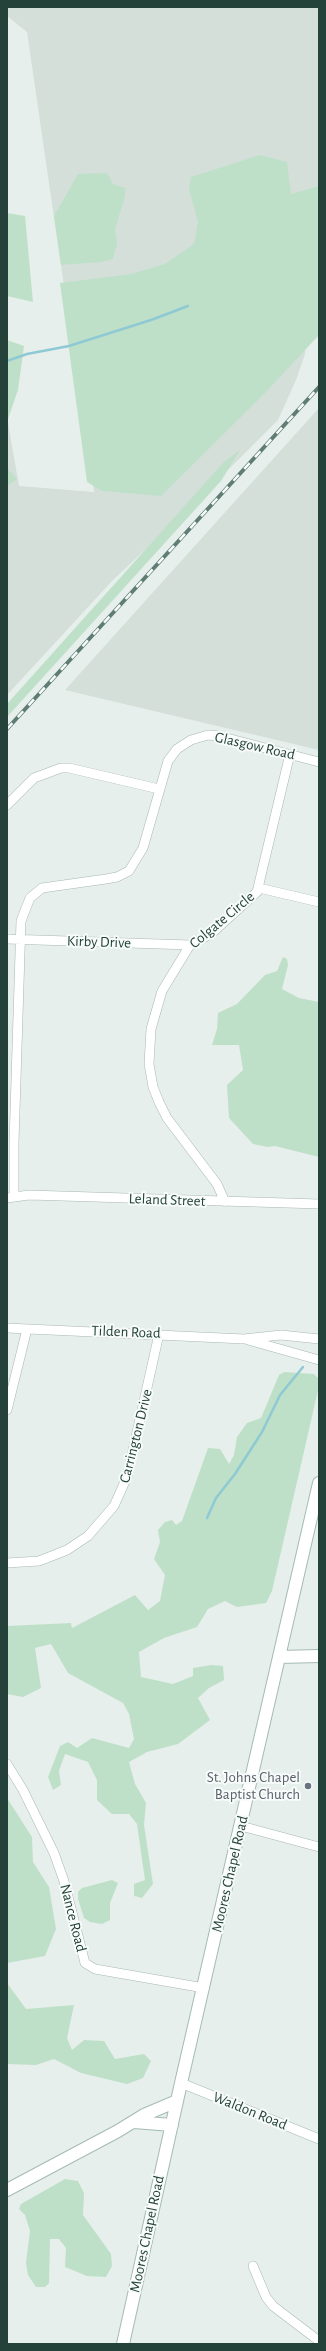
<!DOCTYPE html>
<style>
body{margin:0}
#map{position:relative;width:326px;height:2351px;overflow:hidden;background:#e6efeb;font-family:"Alegreya Sans",sans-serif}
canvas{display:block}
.frame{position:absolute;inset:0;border:8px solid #24423a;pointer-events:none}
</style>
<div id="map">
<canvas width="326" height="2351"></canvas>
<div class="frame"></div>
</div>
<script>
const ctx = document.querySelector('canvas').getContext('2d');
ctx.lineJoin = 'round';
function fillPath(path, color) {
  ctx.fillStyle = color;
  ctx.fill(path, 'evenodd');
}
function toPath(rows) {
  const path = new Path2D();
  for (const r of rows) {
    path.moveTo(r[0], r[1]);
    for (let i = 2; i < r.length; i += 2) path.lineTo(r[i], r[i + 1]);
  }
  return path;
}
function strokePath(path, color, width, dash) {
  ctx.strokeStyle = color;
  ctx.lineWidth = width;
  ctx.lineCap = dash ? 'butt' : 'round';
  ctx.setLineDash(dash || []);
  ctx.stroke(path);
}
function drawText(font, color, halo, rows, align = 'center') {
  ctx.font = font + ' "Alegreya Sans",sans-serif';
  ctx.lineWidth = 4;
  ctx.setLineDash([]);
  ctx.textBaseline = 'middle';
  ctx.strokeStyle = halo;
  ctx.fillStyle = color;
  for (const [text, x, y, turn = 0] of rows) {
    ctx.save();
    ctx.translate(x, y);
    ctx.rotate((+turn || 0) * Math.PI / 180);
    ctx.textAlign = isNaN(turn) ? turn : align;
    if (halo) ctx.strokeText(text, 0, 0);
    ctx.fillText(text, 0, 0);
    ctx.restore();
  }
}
fillPath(toPath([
 [7,7,319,7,319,191,305,354,296,380,278,420,196,502,112,581,7,695,7,417,19,486,94,492,27,32,7,16],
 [319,408,319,750,65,690]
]), '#d4dfda');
fillPath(toPath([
 [260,155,287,162,291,194,319,186,319,335,263,395,161,496,102,491,87,482,60,283,131,274,165,264,194,244,198,222,189,189,191,177],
 [107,173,113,184,126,188,124,200,115,229,117,244,113,259,101,262,61,265,54,216,78,174],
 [7,213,25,216,33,302,7,296],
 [7,340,24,346,18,390,7,422],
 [240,450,221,481,7,717,7,704,223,463],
 [7,468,17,479,7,486],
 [283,957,287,959,288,965,282,989,299,998,319,1002,319,1157,275,1146,268,1147,253,1144,229,1118,227,1085,243,1070,239,1045,212,1045,217,1029,218,1013,237,1004,265,975,277,971],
 [284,1372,314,1374,319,1379,319,1386,272,1591,266,1603,237,1607,225,1601,208,1609,197,1627,164,1638,139,1652,141,1677,173,1684,193,1676,193,1668,211,1665,223,1666,224,1680,209,1688,198,1698,210,1720,178,1744,147,1752,129,1762,135,1784,146,1803,144,1825,153,1884,142,1898,134,1896,134,1884,145,1880,137,1824,129,1814,112,1814,97,1800,97,1780,88,1762,65,1754,59,1771,61,1785,53,1790,48,1777,60,1746,68,1742,77,1748,92,1738,129,1748,134,1739,129,1714,123,1703,68,1673,51,1644,35,1648,41,1688,23,1697,7,1694,7,1626,71,1623,72,1628,135,1595,148,1610,160,1601,165,1575,154,1559,160,1542,158,1530,165,1522,172,1520,176,1525,182,1521,208,1448,220,1449,229,1464,234,1455,237,1437,247,1423,261,1418,279,1375],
 [7,1798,32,1837,33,1862,49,1887,56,1929,45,1956,7,1963],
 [112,1880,118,1883,110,1903,110,1920,102,1924,90,1922,84,1918,78,1899,78,1892,82,1888],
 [7,1983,26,2009,74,2005,67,2038,72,2050,84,2040,104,2041,115,2059,144,2054,151,2061,143,2078,127,2084,81,2073,54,2059,36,2065,7,2064],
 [65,2179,78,2181,84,2193,83,2215,111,2254,112,2266,106,2277,87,2276,65,2267,66,2248,59,2239,50,2239,49,2283,45,2287,36,2287,28,2275,26,2263,30,2231,25,2215,19,2209,21,2204]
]), '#bfe0c8');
strokePath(toPath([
 [7,361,27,354,69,346,151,320,188,306],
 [207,1518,216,1498,235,1474,262,1432,280,1395,303,1367]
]), '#8ec9d4', 2.5);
const street = toPath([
 [7,805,34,778,61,768,69,768,159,789],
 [259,888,319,902],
 [7,939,190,945],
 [14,1196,14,1143,21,921,30,898,42,888,106,879,117,877,129,871,143,848,168,761,177,749,191,740,208,735,219,736,319,762],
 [7,1198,29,1195,319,1204],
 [225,1202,217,1184,167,1118,159,1102,153,1087,149,1064,151,1029,162,991,190,945,212,933,257,892,290,754],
 [7,1328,244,1339,281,1335,319,1339],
 [248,1340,319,1360],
 [7,1410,27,1329],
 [7,1563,39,1561,67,1550,88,1536,114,1506,127,1477,159,1334],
 [7,1764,23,1790,54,1853,64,1881,85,1963,95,1969,204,1988],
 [241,1826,319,1847],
 [181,2083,319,2139],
 [253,2266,266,2297,273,2306,319,2341]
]);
const secondary = toPath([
 [279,1657,319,1656],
 [134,2122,172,2125],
 [7,2190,118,2131,144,2115,177,2101],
 [123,2344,181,2083,319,1483]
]);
strokePath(street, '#a8b8b2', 10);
strokePath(secondary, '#a4bbb3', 14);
strokePath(street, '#fff', 9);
strokePath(secondary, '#fff', 12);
const rail = toPath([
 [7,729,319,387]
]);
strokePath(rail, '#5f7d75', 4);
strokePath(rail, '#f7fbf9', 2.5, [8]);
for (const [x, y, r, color] of [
 [308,1786,4,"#6b7280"]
]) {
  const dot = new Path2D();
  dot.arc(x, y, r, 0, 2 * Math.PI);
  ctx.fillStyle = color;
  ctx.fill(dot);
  strokePath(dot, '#f7fbf9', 1.5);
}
drawText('15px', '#24423a', '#f7fbf9', [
 ["Glasgow Road",255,746,13],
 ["Colgate Circle",222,920,-40],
 ["Kirby Drive",99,942,2],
 ["Leland Street",167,1200,2],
 ["Tilden Road",126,1332,2],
 ["Carrington Drive",136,1436,-76],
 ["Moores Chapel Road",230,1874,-77],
 ["Nance Road",73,1918,76],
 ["Waldon Road",250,2111,22],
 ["Moores Chapel Road",147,2234,-78]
]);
drawText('15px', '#5b616d', '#f7fbf9', [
 ["St. Johns Chapel",300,1777],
 ["Baptist Church",300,1794]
], 'right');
</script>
